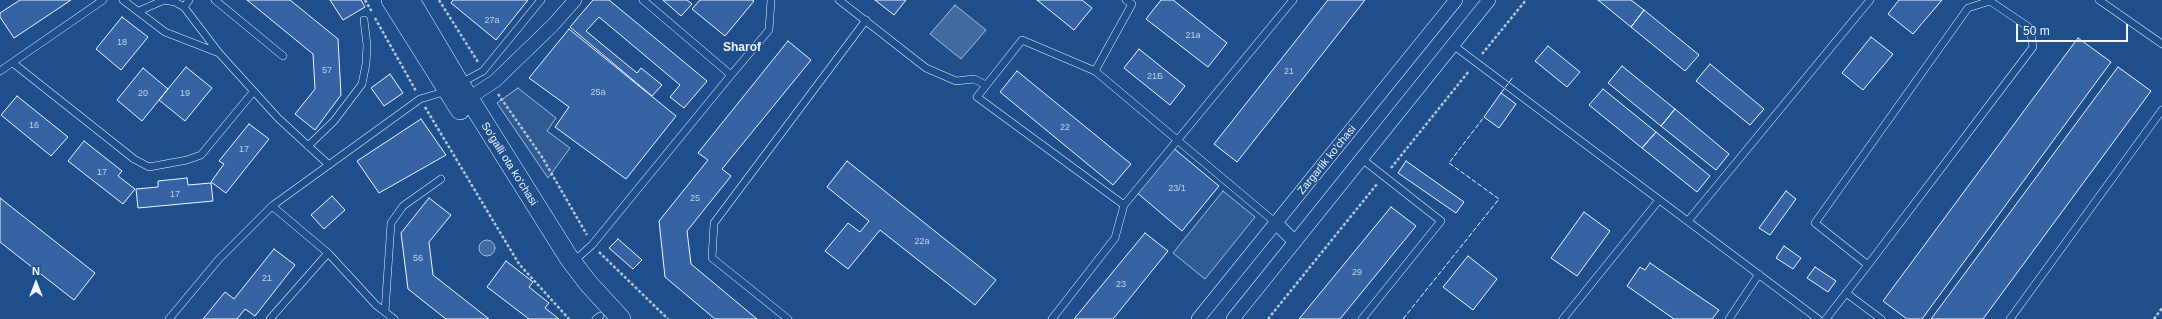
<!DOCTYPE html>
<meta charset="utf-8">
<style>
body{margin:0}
#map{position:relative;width:2162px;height:319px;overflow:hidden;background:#1f4e8c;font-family:Helvetica,sans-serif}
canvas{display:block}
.north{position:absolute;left:16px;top:263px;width:40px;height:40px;-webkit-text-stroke:3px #1f4e8c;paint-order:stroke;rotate:0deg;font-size:11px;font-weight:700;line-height:16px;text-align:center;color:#f2f6ff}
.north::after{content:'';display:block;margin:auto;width:14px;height:18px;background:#f2f6ff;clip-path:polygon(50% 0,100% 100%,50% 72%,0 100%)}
.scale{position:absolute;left:2016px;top:24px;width:112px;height:18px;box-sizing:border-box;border:2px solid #f2f6ff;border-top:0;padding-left:5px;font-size:12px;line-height:14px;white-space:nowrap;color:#f2f6ff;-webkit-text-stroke:3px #1f4e8c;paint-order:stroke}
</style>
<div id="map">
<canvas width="2162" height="319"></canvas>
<div class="north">N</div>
<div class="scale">50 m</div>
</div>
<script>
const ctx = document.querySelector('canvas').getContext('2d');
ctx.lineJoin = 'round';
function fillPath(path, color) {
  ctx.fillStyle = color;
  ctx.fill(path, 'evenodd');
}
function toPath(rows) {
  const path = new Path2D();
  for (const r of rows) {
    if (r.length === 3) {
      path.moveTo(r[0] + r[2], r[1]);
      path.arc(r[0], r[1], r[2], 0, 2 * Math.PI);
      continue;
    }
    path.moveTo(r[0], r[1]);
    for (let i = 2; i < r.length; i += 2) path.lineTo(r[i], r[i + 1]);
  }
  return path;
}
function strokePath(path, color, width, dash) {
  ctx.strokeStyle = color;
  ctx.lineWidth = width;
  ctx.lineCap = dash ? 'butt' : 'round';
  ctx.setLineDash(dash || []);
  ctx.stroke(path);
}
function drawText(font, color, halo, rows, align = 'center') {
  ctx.font = font + ' Helvetica,sans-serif';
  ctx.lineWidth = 3;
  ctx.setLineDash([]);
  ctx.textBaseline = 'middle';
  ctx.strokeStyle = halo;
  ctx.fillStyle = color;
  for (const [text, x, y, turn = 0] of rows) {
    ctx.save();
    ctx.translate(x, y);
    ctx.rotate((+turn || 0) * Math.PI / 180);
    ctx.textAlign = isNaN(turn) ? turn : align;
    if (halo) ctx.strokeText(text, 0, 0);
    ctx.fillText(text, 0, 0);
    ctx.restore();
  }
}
const built = toPath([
 [518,88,556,118,547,131,570,148,548,178,497,103,518,88],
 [1223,191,1255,217,1205,279,1173,253,1223,191]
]);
fillPath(built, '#305b95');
strokePath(built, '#a8bbd7', 1);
const water = toPath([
 [955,5,986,30,961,59,930,34,955,5],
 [487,248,8]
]);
fillPath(water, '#446ba0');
strokePath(water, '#a8bbd7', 1);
const building = toPath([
 [20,0,71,0,14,38,0,17,0,13,20,0],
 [247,0,290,0,338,39,341,95,315,130,295,114,315,89,313,54,247,0],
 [330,0,361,0,365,7,343,20,330,0],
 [453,0,528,0,496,40,451,3,453,0],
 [593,0,609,0,707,81,684,108,670,97,680,85,599,17,586,31,637,73,641,68,662,85,652,96,570,27,593,0],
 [663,0,687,0,692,4,681,16,663,0],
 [700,0,752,0,754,1,725,36,692,9,700,0],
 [875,0,906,0,894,15,875,0],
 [1037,0,1082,0,1092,8,1074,30,1037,0],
 [1161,0,1173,0,1227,43,1208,67,1146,19,1161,0],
 [1328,0,1365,0,1237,162,1214,144,1328,0],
 [1598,0,1631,0,1644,10,1631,27,1598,0],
 [1899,0,1942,0,1913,34,1888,14,1899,0],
 [1644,10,1699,55,1685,71,1631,27,1644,10],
 [122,17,148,37,121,70,96,49,122,17],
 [569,29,676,116,626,179,555,127,569,107,529,78,569,29],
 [1871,37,1893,54,1863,90,1842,73,1871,37],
 [2078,38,2111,62,1922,319,1907,319,1883,301,2078,38],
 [788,41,811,60,722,169,731,176,687,231,691,264,757,319,715,319,665,277,659,221,708,160,698,153,788,41],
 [1548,46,1580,72,1567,87,1535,61,1548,46],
 [1139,49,1185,86,1170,105,1124,68,1139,49],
 [1710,64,1764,109,1750,125,1696,81,1710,64],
 [1622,66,1675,109,1661,126,1608,83,1622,66],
 [186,67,212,88,185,121,159,100,186,67],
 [2118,67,2151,91,1983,319,1931,319,2118,67],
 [143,68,168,89,142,121,117,100,143,68],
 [1017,71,1131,164,1113,185,1000,92,1017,71],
 [390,74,403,93,384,106,371,88,390,74],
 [1603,89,1656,132,1642,148,1589,105,1603,89],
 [1501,93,1516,104,1499,128,1484,117,1501,93],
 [17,96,68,137,51,156,1,115,17,96],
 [1675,109,1729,154,1716,170,1661,126,1675,109],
 [421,119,446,155,379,193,357,161,421,119],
 [249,124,269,139,226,193,211,182,224,164,219,161,249,124],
 [1656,132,1710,176,1697,192,1642,148,1656,132],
 [84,141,122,171,118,176,135,189,123,204,68,161,84,141],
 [1172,147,1219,186,1182,231,1135,191,1172,147],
 [847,161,996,280,975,305,880,230,848,269,825,251,848,223,860,232,869,221,827,187,847,161],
 [1406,161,1464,202,1456,213,1398,173,1406,161],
 [187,178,188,185,211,183,213,201,138,208,136,189,158,187,158,181,187,178],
 [1786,191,1796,199,1770,235,1759,228,1786,191],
 [332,196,345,210,324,229,311,215,332,196],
 [0,198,95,273,74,300,0,242,0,198],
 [429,198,451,215,429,242,433,275,489,319,446,319,408,289,401,233,429,198],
 [1391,207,1416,226,1340,319,1299,319,1391,207],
 [1584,212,1610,231,1577,276,1551,258,1584,212],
 [1145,233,1168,251,1113,319,1074,319,1145,233],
 [618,239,642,260,633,269,609,248,618,239],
 [1784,246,1801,258,1793,269,1776,258,1784,246],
 [274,249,295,265,255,316,245,309,237,319,203,319,225,292,234,299,274,249],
 [1468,256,1497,279,1473,310,1443,287,1468,256],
 [506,261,533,282,529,287,549,303,545,308,559,319,529,319,487,287,506,261],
 [1650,263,1719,310,1712,319,1674,319,1627,286,1640,267,1645,270,1650,263],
 [1815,267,1836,281,1828,292,1807,278,1815,267]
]);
fillPath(building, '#3563a3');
strokePath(building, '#f2f6ff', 1);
const lane = toPath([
 [123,0,165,32,219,53],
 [189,0,184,7,219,53,278,118,329,165],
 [215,0,283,56],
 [643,0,731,75,769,30,771,0],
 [839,0,926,68,956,81,974,79,986,85],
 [1126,0,1132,4,1095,71,1276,223],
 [2099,0,2162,44],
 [139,11,164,0,175,2,184,7],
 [1453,45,1818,319],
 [13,63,134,159,149,167,187,160,201,155,253,92],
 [0,71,103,0],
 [461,83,483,71,541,0],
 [308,146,334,121,362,84,366,64,367,45,364,20],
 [1362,159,1441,221,1362,319],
 [1124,205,1293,0],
 [272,206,328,253,376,305,394,319],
 [1688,221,1870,0],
 [573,262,592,245,731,75],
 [1846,293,1881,319],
 [385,312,391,223,403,206,441,179],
 [169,319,219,259,272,206,420,99,447,91],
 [270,319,328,253],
 [596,319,600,316],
 [788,319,712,258,714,223,866,20],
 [1052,319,1115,238,1124,205,977,97,1022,40,1095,71],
 [1563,319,1659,200],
 [1729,319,1759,274],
 [1826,319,1868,265,2033,47,2030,28,1990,1,1968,8,1815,223,1868,265],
 [2010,319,2162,110]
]);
const street = toPath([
 [463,102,495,81,553,25,575,0],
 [1276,223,1295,242],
 [1198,319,1456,0],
 [1233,319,1489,0]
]);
const secondary = toPath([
 [391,0,460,110],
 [410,0,460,84,569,258,588,283,621,319]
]);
strokePath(lane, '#f2f6ff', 8);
strokePath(street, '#f2f6ff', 14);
strokePath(secondary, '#f2f6ff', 20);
strokePath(toPath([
 [365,0,372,12],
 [439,0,478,62],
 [375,18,416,91],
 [1482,54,1526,0],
 [498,94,542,157,587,235],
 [425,107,519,264,569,319],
 [1391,168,1469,71],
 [599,252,668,319],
 [1268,319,1377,184],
 [2154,319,2162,308]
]), '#b3c4dc', 2.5, [3, 2]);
strokePath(lane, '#1f4e8c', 7);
strokePath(street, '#1f4e8c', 13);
strokePath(secondary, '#1f4e8c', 19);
strokePath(toPath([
 [1501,93,1513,77],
 [1403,319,1499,199,1449,163,1484,117]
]), '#f2f6ff', 1, [5, 2]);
drawText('9px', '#c3d1e8', null, [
 ["27a",492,21],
 ["21а",1193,36],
 ["18",122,43],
 ["57",327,71],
 ["21",1289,72],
 ["21Б",1155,77],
 ["25a",598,93],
 ["20",143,94],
 ["19",185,94],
 ["16",34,126],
 ["22",1065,128],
 ["17",244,150],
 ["17",102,173],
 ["23/1",1177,189],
 ["17",175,195],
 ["25",695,199],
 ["22a",922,242],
 ["56",418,259],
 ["29",1357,273],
 ["21",267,279],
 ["23",1121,285]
]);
drawText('11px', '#f2f6ff', '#1f4e8c', [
 ["Zargarlik ko'chasi",1327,160,-51],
 ["So'galli ota ko'chasi",509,164,58]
]);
drawText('bold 12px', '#f2f6ff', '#1f4e8c', [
 ["Sharof",742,48]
]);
</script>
